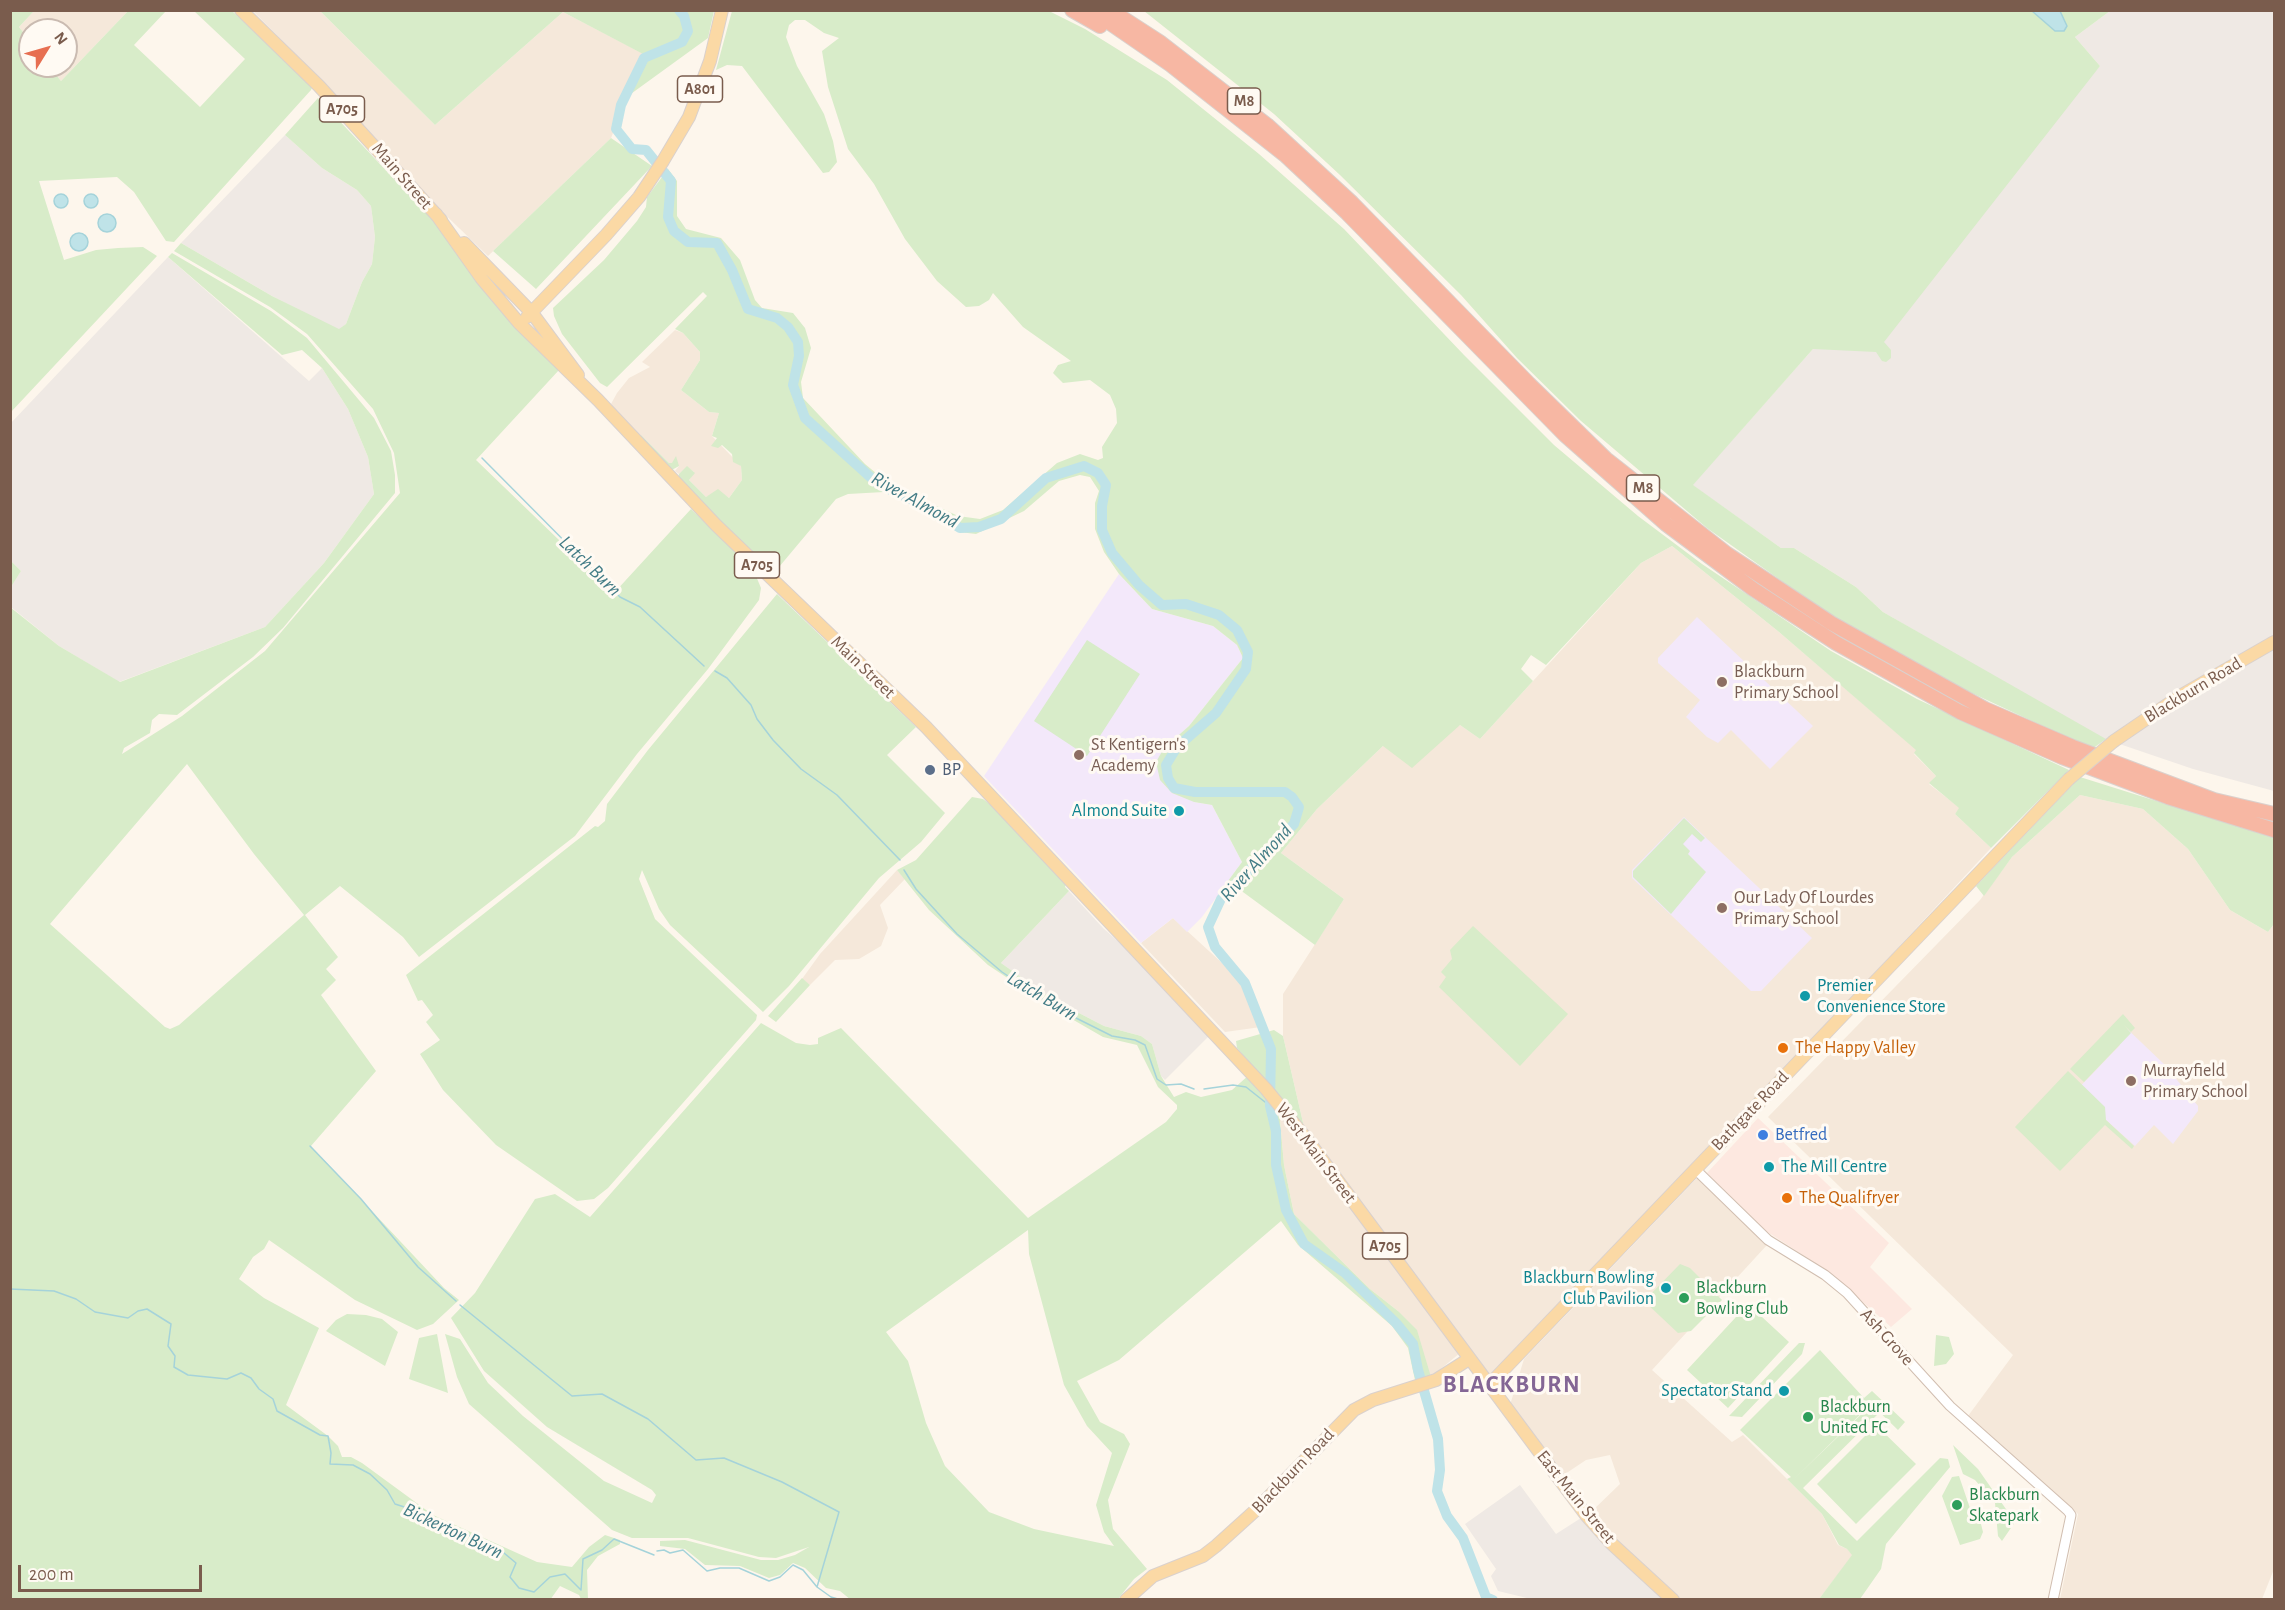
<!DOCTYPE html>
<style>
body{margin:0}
#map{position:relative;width:2285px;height:1610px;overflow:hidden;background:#fdf6ec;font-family:"Alegreya Sans",sans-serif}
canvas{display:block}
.frame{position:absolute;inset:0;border:12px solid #7a5c4d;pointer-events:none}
.north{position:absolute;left:18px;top:18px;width:60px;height:60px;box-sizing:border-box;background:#fffaf3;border:2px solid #cabbb1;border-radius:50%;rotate:53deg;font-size:16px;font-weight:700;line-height:24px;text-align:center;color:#7a5c4d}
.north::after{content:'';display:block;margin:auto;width:21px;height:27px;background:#e76f51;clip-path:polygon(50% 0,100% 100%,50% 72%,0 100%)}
.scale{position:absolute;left:18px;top:1565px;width:184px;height:27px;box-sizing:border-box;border:3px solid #7a5c4d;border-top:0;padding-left:8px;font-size:18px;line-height:21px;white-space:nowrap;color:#7a5c4d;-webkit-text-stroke:4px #fffaf3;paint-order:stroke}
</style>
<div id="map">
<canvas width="2285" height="1610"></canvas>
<div class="frame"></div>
<div class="north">N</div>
<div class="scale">200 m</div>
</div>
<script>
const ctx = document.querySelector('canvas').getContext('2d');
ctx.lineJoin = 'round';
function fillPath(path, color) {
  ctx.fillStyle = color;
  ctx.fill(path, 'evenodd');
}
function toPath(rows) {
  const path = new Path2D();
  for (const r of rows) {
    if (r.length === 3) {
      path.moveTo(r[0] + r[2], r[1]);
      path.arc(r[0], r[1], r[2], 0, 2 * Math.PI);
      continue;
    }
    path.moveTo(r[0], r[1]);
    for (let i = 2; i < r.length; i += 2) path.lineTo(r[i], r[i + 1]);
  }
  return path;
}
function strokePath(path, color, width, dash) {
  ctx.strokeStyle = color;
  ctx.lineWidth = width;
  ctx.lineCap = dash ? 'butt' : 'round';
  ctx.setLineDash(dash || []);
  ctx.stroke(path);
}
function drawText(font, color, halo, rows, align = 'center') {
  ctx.font = font + ' "Alegreya Sans",sans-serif';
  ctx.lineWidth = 6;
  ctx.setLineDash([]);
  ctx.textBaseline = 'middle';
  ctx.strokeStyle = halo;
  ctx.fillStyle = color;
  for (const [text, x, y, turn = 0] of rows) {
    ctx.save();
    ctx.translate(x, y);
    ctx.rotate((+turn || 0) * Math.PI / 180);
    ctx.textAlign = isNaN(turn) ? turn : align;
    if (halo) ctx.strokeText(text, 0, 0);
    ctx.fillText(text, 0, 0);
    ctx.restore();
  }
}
fillPath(toPath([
 [34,11,128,11,61,81,49,66,66,66,66,30,30,30,30,41,19,27],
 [253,11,320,11,435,125,563,12,644,54,611,138,488,256,430,200,324,83],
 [675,330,683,333,700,352,700,360,681,390,709,412,719,413,712,436,741,466,742,480,729,498,721,493,706,497,689,480,694,472,687,467,679,474,675,471,679,466,669,463,641,435,637,437,611,404,617,393,629,378,650,367,642,362],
 [1672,546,1779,632,1917,750,1914,754,1936,776,1929,784,1960,808,1955,814,1991,848,1494,1381,1304,1127,1283,1036,1283,994,1344,899,1281,853,1317,809,1383,746,1460,725,1480,739,1641,563],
 [2080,795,2143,809,2188,849,2230,910,2268,932,2274,924,2274,1569,2262,1599,2060,1599,2078,1514,1968,1416,2013,1355,1768,1117,1980,900,2012,857],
 [897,870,905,879,880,905,888,928,881,946,859,959,835,960,810,985,802,979,820,954],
 [1173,918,1246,985,1261,1027,1225,1032,1141,943],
 [1279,1109,1460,1353,1431,1377,1398,1311,1370,1289,1294,1214,1284,1165],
 [1697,1178,1767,1245,1652,1370,1732,1442,1743,1435,1822,1514,1838,1545,1847,1549,1853,1555,1819,1599,1679,1599,1615,1543,1591,1512,1620,1484,1610,1455,1586,1460,1565,1474,1510,1405,1524,1359]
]), '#f5e8da');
fillPath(toPath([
 [1758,1118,1889,1243,1870,1267,1912,1309,1891,1327,1829,1272,1766,1231,1707,1173]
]), '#fde8e0');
fillPath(toPath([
 [2110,11,2274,11,2274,791,2193,769,2096,736,1883,612,1856,587,1794,548,1781,548,1692,485,1813,349,2100,66,2075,37],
 [285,135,322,168,357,190,371,206,375,237,372,264,362,282,346,324,339,330,272,296,181,243],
 [168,257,309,381,322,368,348,409,368,457,374,494,324,563,265,627,119,682,59,646,11,607,11,587,21,571,11,561,10,424],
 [1069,891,1103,928,1140,961,1209,1036,1165,1080,1161,1076,1152,1044,1141,1036,1104,1026,1052,999,1001,963],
 [1520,1485,1556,1534,1581,1518,1662,1599,1535,1600,1498,1591,1491,1576,1496,1569,1465,1524]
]), '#efe9e4');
fillPath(toPath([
 [1119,574,1152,609,1213,626,1237,645,1243,658,1189,726,1164,748,1194,802,1212,805,1242,862,1202,917,1187,932,1173,918,1141,943,984,776],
 [1697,617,1813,726,1770,769,1731,730,1718,743,1707,737,1686,717,1700,700,1658,663,1658,658],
 [1684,817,1812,938,1761,991,1751,991,1632,878,1632,870],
 [2120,1022,2165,1065,2198,1106,2198,1111,2173,1144,2154,1125,2135,1146,2106,1120,2098,1125,2069,1098,2120,1045,2109,1034]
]), '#f3e8fa');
fillPath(toPath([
 [11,11,34,11,19,27,30,41,30,66,49,66,61,81,128,11,166,11,134,45,200,107,245,59,194,11,232,11,313,85,311,90,174,242,166,241,134,192,117,177,39,181,64,260,96,250,118,248,143,247,157,256,11,412],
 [320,11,714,11,708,38,628,96,643,54,563,12,435,125],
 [732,11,1049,11,1085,29,1167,80,1259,154,1344,229,1464,355,1554,445,1638,516,1702,564,1831,651,1917,699,2069,770,1991,848,1955,814,1959,808,1929,783,1936,776,1914,753,1916,750,1779,632,1672,546,1641,563,1546,665,1531,655,1521,669,1533,681,1480,739,1460,725,1412,768,1383,746,1317,809,1281,853,1344,899,1315,945,1228,881,1242,862,1212,805,1194,802,1172,793,1160,780,1156,762,1164,748,1189,726,1243,658,1237,645,1213,626,1152,609,1119,574,1104,552,1095,529,1095,503,1099,491,1090,477,1080,475,1059,481,1024,511,976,534,959,532,936,521,912,503,884,492,848,494,836,499,774,573,677,481,679,474,687,466,695,473,689,480,706,497,718,489,729,498,742,480,741,466,733,462,732,454,722,445,718,448,711,446,717,438,712,436,719,413,709,412,681,390,700,360,700,352,683,333,675,329,707,296,703,292,607,387,600,383,562,334,554,316,553,308,604,260,637,221,646,207,647,197,668,169,677,181,677,216,686,229,721,238,740,260,755,300,762,308,793,313,805,328,811,348,801,382,803,398,865,464,888,483,958,516,980,519,1003,510,1057,463,1080,454,1098,460,1103,458,1102,447,1117,423,1116,409,1110,395,1090,380,1063,383,1053,373,1058,365,1071,361,1023,327,993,293,989,300,979,306,966,307,937,281,905,239,874,184,848,149,828,87,822,51,839,38,824,33,805,20,795,20,789,25,786,37,797,66,824,114,833,141,837,162,829,172,823,173,742,66,727,65,716,70],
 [1144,11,2110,11,2075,37,2100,66,1884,342,1891,350,1891,358,1886,362,1882,361,1876,352,1813,349,1693,485,1781,548,1794,548,1856,587,1883,612,2106,739,2092,749,1916,667,1838,621,1707,528,1581,421,1517,358,1461,295,1340,175,1274,114],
 [318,98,439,227,526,336,559,370,476,460,614,593,691,509,753,569,761,588,759,600,708,669,637,754,575,836,419,957,403,937,340,886,305,915,338,957,326,969,336,980,321,995,376,1071,311,1146,444,1288,459,1300,433,1324,417,1330,355,1300,269,1240,264,1249,253,1257,239,1279,264,1298,319,1328,286,1405,328,1436,338,1446,342,1457,351,1457,362,1463,433,1515,537,1562,572,1567,589,1547,605,1535,620,1540,620,1544,598,1556,587,1570,588,1599,581,1599,579,1595,560,1586,550,1600,11,1599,10,607,59,646,120,682,265,627,324,563,374,494,368,457,348,409,322,368,302,350,282,355,168,257,172,253,271,311,307,338,374,418,391,451,395,475,395,493,283,628,253,657,177,715,159,714,152,720,150,733,124,748,122,754,182,716,265,651,400,493,394,453,373,409,307,334,270,307,174,251,181,243,272,296,339,329,346,324,362,282,372,264,375,237,371,206,357,190,322,168,285,135],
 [187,764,254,854,304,915,179,1025,170,1029,165,1027,50,924],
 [611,138,652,166,536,289,493,251],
 [641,435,669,463,672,463,676,456,679,466,670,471,638,437],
 [11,561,21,571,11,587],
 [777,594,916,727,887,755,945,813,921,842,879,878,789,986,763,1012,670,925,659,909,642,870,639,879,655,919,757,1015,756,1020,608,1188,594,1199,577,1201,496,1145,443,1090,420,1054,440,1040,426,1022,433,1015,422,1000,418,1001,406,975,595,826,598,827,605,821,607,804,648,750],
 [1087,640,1140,674,1087,756,1034,721],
 [2080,777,2274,838,2274,924,2268,932,2230,910,2188,849,2143,809,2080,795,2012,857,1984,896,1976,886],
 [972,797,983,799,991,805,1066,884,1065,887,1069,891,1001,963,1052,999,1104,1026,1141,1036,1152,1044,1161,1076,1174,1097,1186,1092,1201,1097,1232,1090,1249,1075,1279,1109,1284,1165,1294,1214,1370,1289,1398,1311,1417,1330,1431,1377,1415,1380,1408,1348,1392,1326,1298,1245,1281,1221,1119,1360,1077,1381,1100,1422,1124,1434,1130,1444,1108,1500,1113,1529,1147,1569,1134,1579,1118,1599,851,1600,840,1591,826,1588,805,1568,793,1563,780,1575,769,1578,740,1566,705,1565,685,1549,660,1546,660,1541,685,1540,761,1560,778,1560,795,1555,809,1547,776,1558,759,1557,688,1538,632,1538,612,1530,469,1404,457,1377,445,1334,460,1339,488,1383,523,1416,604,1481,652,1503,656,1495,652,1490,547,1427,484,1371,451,1318,475,1293,535,1199,555,1194,590,1217,761,1023,796,1043,810,1045,818,1044,818,1038,841,1028,1028,1218,1166,1122,1177,1109,1177,1105,1158,1087,1137,1045,1103,1037,1051,1007,988,965,929,910,897,870,916,860],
 [1028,1230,1029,1254,1064,1385,1087,1426,1112,1453,1096,1505,1104,1532,1114,1546,1034,1529,989,1512,945,1466,926,1423,908,1361,886,1332],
 [1684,818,1705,838,1701,842,1692,834,1683,844,1690,851,1688,854,1706,872,1671,914,1633,877,1633,871],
 [1473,926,1568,1014,1520,1066,1439,987,1446,977,1441,972,1452,959,1450,950],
 [802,978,810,985,776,1022,768,1016],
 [2123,1014,2135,1028,2131,1032,2124,1025,2131,1033,2084,1082,2070,1069],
 [1274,1030,1283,1036,1304,1127,1237,1048,1236,1041],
 [2068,1071,2105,1107,2106,1120,2134,1146,2132,1149,2105,1125,2060,1171,2015,1127],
 [1680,1264,1690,1268,1722,1300,1691,1331,1678,1333,1644,1301],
 [1748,1304,1789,1342,1728,1408,1687,1370],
 [347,1314,366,1315,382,1319,398,1332,385,1366,326,1331,336,1320],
 [437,1334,448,1393,409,1379,419,1338],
 [1936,1335,1949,1337,1954,1354,1946,1364,1934,1366],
 [1799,1343,1805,1343,1802,1354,1742,1417,1729,1416],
 [1820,1350,1864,1398,1872,1391,1905,1422,1898,1430,1871,1404,1794,1479,1871,1405,1879,1413,1803,1488,1857,1541,1940,1458,1948,1459,1950,1467,1886,1544,1881,1569,1860,1599,1819,1599,1852,1555,1847,1549,1839,1545,1822,1514,1787,1479,1791,1477,1740,1430],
 [1876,1425,1916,1464,1856,1524,1817,1484],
 [1953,1445,1978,1469,2015,1522,2002,1541,1998,1536,1995,1503,1975,1480,1963,1474],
 [1959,1476,1972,1514,1980,1520,1983,1532,1980,1539,1960,1545,1942,1496,1952,1477]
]), '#d8ecc9');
const water = toPath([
 [2032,11,2060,11,2067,26,2064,31,2055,31,2032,11],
 [61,201,7],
 [91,201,7],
 [107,223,9],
 [79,242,9]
]);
fillPath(water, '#bfe3e8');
strokePath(water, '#a5d3da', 1.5);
strokePath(toPath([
 [482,458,620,597,640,607,704,666],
 [715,671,727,678,751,705,757,719,773,740,801,769,837,795,900,860],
 [904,870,916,889,957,934,1002,972,1056,1008,1112,1036,1135,1040,1145,1045,1157,1079,1166,1085,1181,1084,1194,1089],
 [1204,1089,1233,1085,1246,1087,1270,1106],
 [310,1146,361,1199,418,1267,456,1301],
 [10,1289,54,1291,76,1299,95,1312,128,1318,138,1311,147,1309,171,1324,168,1346,175,1356,174,1367,188,1375,227,1379,241,1373,251,1378,259,1389,273,1399,277,1411,320,1435,328,1436,331,1453,330,1464,353,1465,370,1474,387,1490,395,1504,420,1512,443,1526,465,1532,482,1547,504,1553,516,1563,510,1577,519,1588,534,1592,550,1577,565,1574,581,1590,583,1559,602,1550,614,1539,654,1555],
 [460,1305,572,1396,602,1394,648,1419,696,1460,724,1458,782,1482,839,1512,817,1587],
 [657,1551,664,1550,670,1553,683,1550,707,1571,720,1568,739,1568,769,1581,780,1577,793,1565,803,1570,817,1587,831,1597,841,1600]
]), '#a5d3da', 1.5);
strokePath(toPath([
 [679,10,684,16,688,31,682,42,644,58,621,105,616,129,632,149,646,150,671,181,668,217,674,231,688,242,717,243,732,270,748,309,777,318,788,327,798,342,799,356,793,385,805,418,878,484,927,507,960,528,979,527,1001,519,1046,478,1084,466,1098,473,1106,485,1102,506,1102,530,1112,553,1139,585,1162,605,1186,604,1219,615,1237,630,1248,652,1246,669,1216,713,1177,747,1166,765,1168,778,1174,788,1195,792,1285,792,1292,797,1299,807,1294,824,1221,899,1208,927,1215,947,1245,983,1271,1049,1270,1106,1276,1131,1276,1165,1286,1210,1304,1244,1345,1273,1396,1323,1413,1344,1418,1370,1438,1439,1440,1470,1437,1491,1447,1516,1463,1538,1486,1597,1493,1600]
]), '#bfe3e8', 10);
const minor = toPath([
 [1695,1169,1768,1240,1825,1275,1847,1293,1950,1406,2068,1511,2071,1515,2053,1600]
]);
const major = toPath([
 [241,10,319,86,441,220],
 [436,214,482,279,519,323,598,400,716,525,926,727,1266,1089,1309,1142,1586,1515,1611,1543,1673,1600],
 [464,243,532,313,578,375],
 [527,317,606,235,639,197,663,161,689,117,710,61,722,10],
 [2114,741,2180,696,2274,642],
 [1489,1385,2069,779],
 [1126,1600,1153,1576,1203,1556,1216,1546,1257,1509,1354,1410,1373,1400,1436,1380,1469,1359]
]);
const highway = toPath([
 [1072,10,1100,26],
 [1091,10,1171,65,1285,155,1347,213,1565,435,1666,524,1753,589,1836,643,1960,712,2062,757,2168,797,2274,830],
 [1110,10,1161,43,1267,125,1352,203,1529,384,1606,459,1727,554,1831,623,1985,709,2073,747,2214,800,2274,814]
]);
strokePath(minor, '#d1beb0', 11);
strokePath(major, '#dad1cd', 14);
strokePath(highway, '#dad1cd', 16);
strokePath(minor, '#fff', 9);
strokePath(major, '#fbd9a5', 12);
strokePath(highway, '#f7b7a3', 14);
const majorBridge = toPath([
 [2069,779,2114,741]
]);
strokePath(majorBridge, '#dad1cd', 14, []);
strokePath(majorBridge, '#fbd9a5', 12);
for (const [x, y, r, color] of [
 [1722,682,6,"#8d6e63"],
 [1079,755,6,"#8d6e63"],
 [930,770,6,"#5c6f8a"],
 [1179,811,6,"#0f9aa8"],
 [1722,908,6,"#8d6e63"],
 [1805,996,6,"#0f9aa8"],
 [1783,1048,6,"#e8710a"],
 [2131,1081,6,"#8d6e63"],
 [1763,1135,6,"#3f7fe0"],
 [1769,1167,6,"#0f9aa8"],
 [1787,1198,6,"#e8710a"],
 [1666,1288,6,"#0f9aa8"],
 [1684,1298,6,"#2e9e5b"],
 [1784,1391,6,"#0f9aa8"],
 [1808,1417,6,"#2e9e5b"],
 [1957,1505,6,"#2e9e5b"]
]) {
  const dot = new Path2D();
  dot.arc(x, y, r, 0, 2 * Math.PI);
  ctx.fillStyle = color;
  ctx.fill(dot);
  strokePath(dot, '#fffaf3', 2);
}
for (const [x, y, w] of [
 [700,89,45],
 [1244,101,33],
 [342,109,45],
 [1643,488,33],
 [757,565,45],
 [1385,1246,45]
]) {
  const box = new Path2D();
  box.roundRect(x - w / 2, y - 13, w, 26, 4.5);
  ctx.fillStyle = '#fffaf3';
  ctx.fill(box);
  strokePath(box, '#7a5c4d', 1.5);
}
drawText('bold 16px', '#7a5c4d', null, [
 ["A801",700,89],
 ["M8",1244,101],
 ["A705",342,109],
 ["M8",1643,488],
 ["A705",757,565],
 ["A705",1385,1246]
]);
drawText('18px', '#7a5c4d', '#fffaf3', [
 ["Main Street",402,176,49],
 ["Main Street",863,667,44],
 ["Blackburn Road",2193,690,-31],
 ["Bathgate Road",1750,1111,-46],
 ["West Main Street",1316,1153,53],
 ["Ash Grove",1887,1337,48],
 ["Blackburn Road",1293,1471,-46],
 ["East Main Street",1576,1497,51]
]);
drawText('18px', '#785e54', '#fffaf3', [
 ["Blackburn",1734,672],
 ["Primary School",1734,693],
 ["St Kentigern's",1091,745],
 ["Academy",1091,766],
 ["Our Lady Of Lourdes",1734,898],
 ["Primary School",1734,919],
 ["Murrayfield",2143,1071],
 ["Primary School",2143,1092]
], 'left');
drawText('18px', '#4e5e75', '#fffaf3', [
 ["BP",942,770]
], 'left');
drawText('18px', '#0d838f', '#fffaf3', [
 ["Almond Suite",1167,811],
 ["Premier",1817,986,"left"],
 ["Convenience Store",1817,1007,"left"],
 ["The Mill Centre",1781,1167,"left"],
 ["Blackburn Bowling",1654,1278],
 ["Club Pavilion",1654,1299],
 ["Spectator Stand",1772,1391]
], 'right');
drawText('18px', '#c56008', '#fffaf3', [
 ["The Happy Valley",1795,1048],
 ["The Qualifryer",1799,1198]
], 'left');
drawText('18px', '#366cbe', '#fffaf3', [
 ["Betfred",1775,1135]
], 'left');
drawText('18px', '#27864d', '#fffaf3', [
 ["Blackburn",1696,1288],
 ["Bowling Club",1696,1309],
 ["Blackburn",1820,1407],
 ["United FC",1820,1428],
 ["Blackburn",1969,1495],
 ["Skatepark",1969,1516]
], 'left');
drawText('italic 20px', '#437c86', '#fffaf3', [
 ["River Almond",915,500,29],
 ["Latch Burn",590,566,44],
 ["River Almond",1256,863,-48],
 ["Latch Burn",1042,996,31],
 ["Bickerton Burn",453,1531,25]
]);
ctx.letterSpacing = '1.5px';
drawText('bold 24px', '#846695', '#fffaf3', [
 ["BLACKBURN",1512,1385]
]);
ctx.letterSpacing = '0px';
</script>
